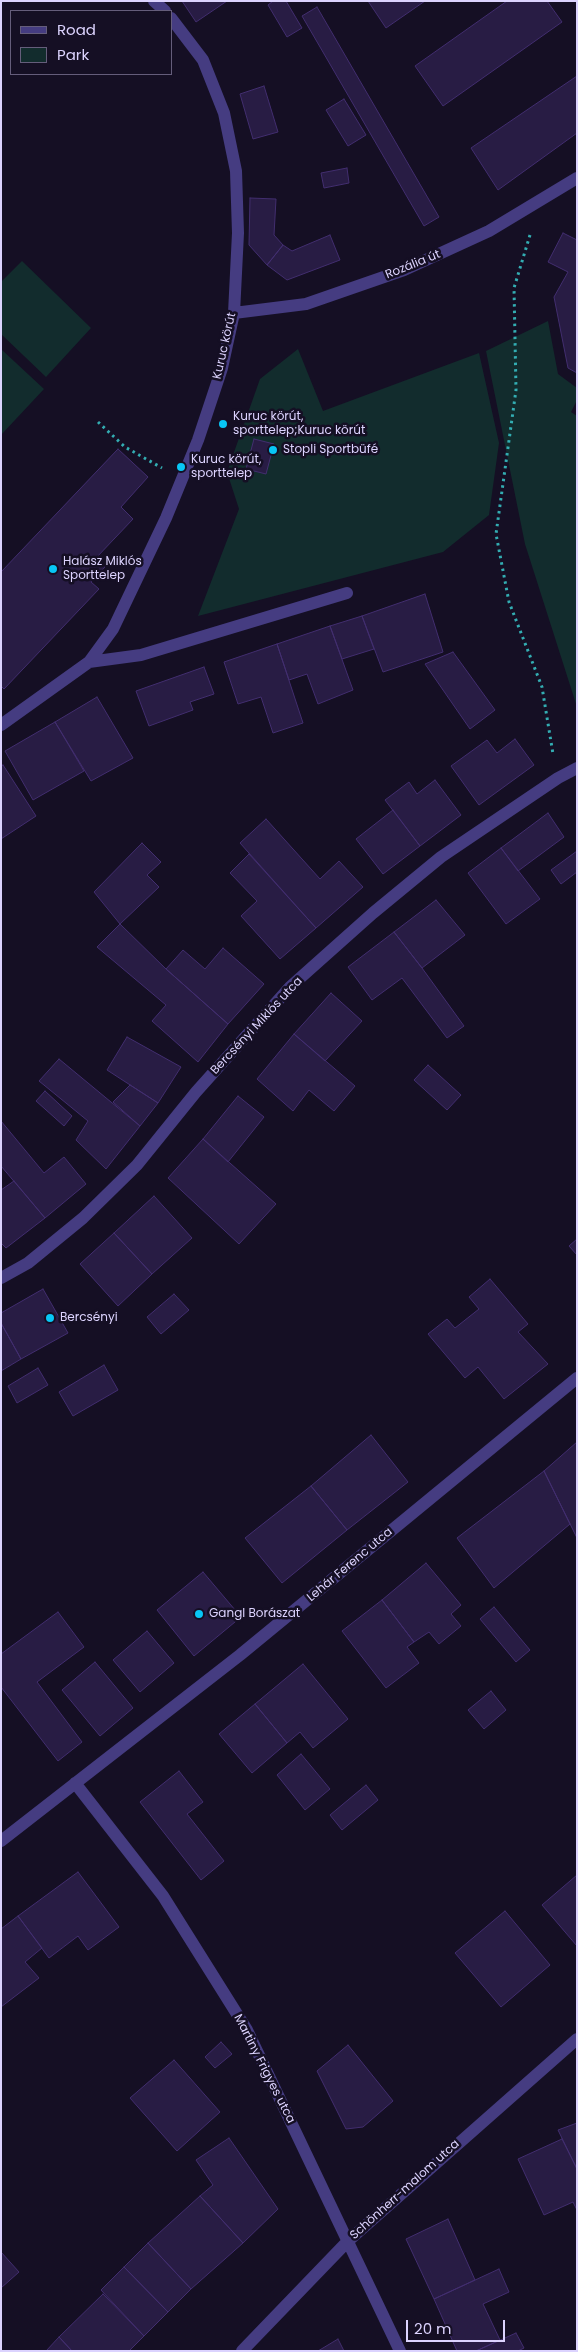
<!DOCTYPE html>
<meta charset="utf-8">
<style>
body{margin:0}
#map{position:relative;width:578px;height:2352px;overflow:hidden;background:#150f24;font-family:Poppins,sans-serif}
canvas{display:block}
.frame{position:absolute;inset:0;border:2px solid #dcd3fe;pointer-events:none}
.legend{position:absolute;left:10px;top:10px;width:162px;height:65px;box-sizing:border-box;background:#150f24;border:1px solid #655d7b;margin:0;padding:6px 9px;list-style:none;font-size:15px;color:#dcd3fe}
.legend li{display:flex;align-items:center;gap:10px;height:25px}
.legend b{width:25px;border:1px solid #655d7b}
.scale{position:absolute;left:406px;top:2320px;width:99px;height:22px;box-sizing:border-box;border:2px solid #dcd3fe;border-top:0;padding-left:6px;font-size:15px;line-height:18px;white-space:nowrap;color:#dcd3fe;-webkit-text-stroke:4px #150f24;paint-order:stroke}
</style>
<div id="map">
<canvas width="578" height="2352"></canvas>
<div class="frame"></div>
<ul class="legend">
<li><b style="height:6px;background:#453c81"></b>Road</li>
<li><b style="height:14px;background:#122c2d"></b>Park</li>
</ul>
<div class="scale">20 m</div>
</div>
<script>
const ctx = document.querySelector('canvas').getContext('2d');
ctx.lineJoin = 'round';
function fillPath(path, color) {
  ctx.fillStyle = color;
  ctx.fill(path, 'evenodd');
}
function toPath(rows) {
  const path = new Path2D();
  for (const r of rows) {
    path.moveTo(r[0], r[1]);
    for (let i = 2; i < r.length; i += 2) path.lineTo(r[i], r[i + 1]);
  }
  return path;
}
function strokePath(path, color, width, dash) {
  ctx.strokeStyle = color;
  ctx.lineWidth = width;
  ctx.lineCap = dash ? 'butt' : 'round';
  ctx.setLineDash(dash || []);
  ctx.stroke(path);
}
function drawText(font, color, halo, rows, align = 'center') {
  ctx.font = font + ' Poppins,sans-serif';
  ctx.lineWidth = 5;
  ctx.setLineDash([]);
  ctx.textBaseline = 'middle';
  ctx.strokeStyle = halo;
  ctx.fillStyle = color;
  for (const [text, x, y, turn = 0] of rows) {
    ctx.save();
    ctx.translate(x, y);
    ctx.rotate((+turn || 0) * Math.PI / 180);
    ctx.textAlign = isNaN(turn) ? turn : align;
    if (halo) ctx.strokeText(text, 0, 0);
    ctx.fillText(text, 0, 0);
    ctx.restore();
  }
}
fillPath(toPath([
 [22,261,91,328,46,377,1,334,1,282],
 [548,321,558,374,577,388,577,400,571,412,577,416,577,707,525,544,486,351],
 [1,349,44,389,1,435],
 [298,349,323,411,479,353,499,443,489,515,443,552,198,616,239,509,227,472,260,379]
]), '#122c2d');
const building = toPath([
 [182,1,227,1,196,22,182,1],
 [273,1,286,1,302,28,287,37,268,5,273,1],
 [368,1,425,1,386,28,368,1],
 [507,1,547,1,562,22,443,106,415,66,507,1],
 [317,7,439,217,424,226,302,16,317,7],
 [577,76,577,133,498,190,471,148,577,76],
 [264,86,278,132,253,139,240,94,264,86],
 [344,99,366,135,348,146,326,110,344,99],
 [347,168,349,183,324,188,321,173,347,168],
 [250,198,276,199,274,235,283,245,267,265,249,245,250,198],
 [563,233,577,240,577,373,568,368,554,297,568,272,548,262,563,233],
 [330,235,340,260,287,280,267,265,283,245,292,251,330,235],
 [254,439,274,444,266,474,246,469,254,439],
 [118,449,148,477,121,507,133,519,96,558,105,567,91,582,99,589,4,689,1,686,1,572,118,449],
 [425,594,443,652,383,672,362,616,425,594],
 [362,616,374,649,342,659,330,626,362,616],
 [330,626,353,690,318,704,307,674,289,680,277,644,330,626],
 [277,644,303,723,273,733,261,697,238,704,224,662,277,644],
 [453,652,495,710,470,729,425,664,453,652],
 [204,667,214,694,190,702,193,710,149,726,136,691,204,667],
 [97,697,133,758,91,781,55,722,97,697],
 [55,722,84,771,33,800,5,751,55,722],
 [515,739,534,765,479,805,451,766,487,740,497,753,515,739],
 [3,765,36,816,1,839,1,766,3,765],
 [435,780,461,815,420,846,385,800,409,782,417,794,435,780],
 [393,810,420,846,383,874,356,839,393,810],
 [548,813,564,837,518,871,501,848,548,813],
 [266,819,320,879,339,861,363,887,316,928,240,843,266,819],
 [142,843,161,862,147,875,159,887,120,924,94,892,142,843],
 [501,848,540,899,506,924,468,873,501,848],
 [577,851,577,872,561,884,551,870,577,851],
 [249,854,316,928,280,959,241,916,257,901,230,873,249,854],
 [436,900,465,935,422,968,394,932,436,900],
 [120,924,166,969,228,1024,198,1062,152,1021,166,1005,97,947,120,924],
 [394,932,422,968,464,1026,447,1038,402,978,372,1000,348,967,394,932],
 [223,948,264,984,228,1024,166,969,183,950,205,969,223,948],
 [331,993,362,1021,325,1061,294,1034,331,993],
 [294,1034,355,1086,334,1111,309,1090,293,1111,257,1079,294,1034],
 [127,1037,181,1067,158,1103,107,1070,127,1037],
 [59,1059,140,1126,106,1169,76,1140,88,1121,39,1081,59,1059],
 [428,1065,461,1095,447,1110,414,1080,428,1065],
 [130,1085,158,1103,140,1126,113,1102,130,1085],
 [45,1091,72,1116,64,1126,36,1101,45,1091],
 [238,1096,264,1117,228,1162,203,1139,238,1096],
 [1,1121,44,1173,64,1157,86,1184,45,1218,1,1166,1,1121],
 [203,1139,276,1204,239,1244,168,1178,203,1139],
 [14,1181,45,1218,6,1248,1,1243,1,1190,14,1181],
 [154,1196,192,1238,152,1274,114,1233,154,1196],
 [114,1233,152,1274,118,1306,80,1264,114,1233],
 [577,1239,577,1255,569,1246,577,1239],
 [490,1279,528,1324,518,1332,548,1364,504,1399,478,1367,465,1378,428,1334,447,1319,455,1328,479,1309,469,1297,490,1279],
 [43,1289,68,1333,21,1359,1,1323,1,1313,43,1289],
 [174,1294,189,1310,161,1334,147,1317,174,1294],
 [1,1323,21,1359,1,1371,1,1323],
 [104,1365,118,1390,73,1416,59,1392,104,1365],
 [38,1368,48,1385,17,1403,8,1386,38,1368],
 [371,1435,408,1482,347,1530,311,1486,371,1435],
 [577,1442,577,1538,544,1471,577,1442],
 [544,1471,570,1524,494,1588,457,1538,544,1471],
 [311,1486,347,1530,282,1583,245,1538,311,1486],
 [426,1563,461,1605,451,1614,461,1626,439,1644,429,1632,414,1642,382,1600,426,1563],
 [203,1572,241,1617,194,1656,157,1610,203,1572],
 [382,1600,414,1642,407,1647,419,1663,386,1688,342,1631,382,1600],
 [494,1607,530,1650,516,1662,480,1619,494,1607],
 [58,1612,84,1647,37,1682,82,1742,58,1761,1,1687,1,1654,58,1612],
 [147,1631,174,1663,140,1692,113,1660,147,1631],
 [95,1662,133,1708,100,1736,62,1690,95,1662],
 [303,1664,348,1719,313,1748,300,1732,287,1743,255,1704,303,1664],
 [491,1691,506,1710,484,1729,468,1710,491,1691],
 [255,1704,287,1743,252,1773,219,1734,255,1704],
 [301,1754,330,1789,305,1810,277,1775,301,1754],
 [179,1771,203,1802,187,1814,224,1861,201,1880,140,1802,179,1771],
 [366,1785,378,1800,342,1830,330,1815,366,1785],
 [78,1872,119,1927,88,1950,78,1936,49,1958,18,1916,78,1872],
 [577,1875,577,1946,542,1905,577,1875],
 [505,1911,550,1965,501,2007,455,1953,505,1911],
 [18,1916,42,1948,25,1962,39,1978,1,2007,1,1929,18,1916],
 [221,2042,232,2054,215,2068,205,2057,221,2042],
 [348,2045,393,2101,363,2127,346,2129,317,2071,348,2045],
 [174,2060,220,2112,177,2151,130,2098,174,2060],
 [577,2123,577,2169,558,2130,577,2123],
 [229,2138,278,2209,243,2243,200,2196,213,2185,196,2160,229,2138],
 [562,2139,577,2169,577,2210,573,2202,544,2215,518,2159,562,2139],
 [200,2196,243,2243,191,2289,148,2243,200,2196],
 [448,2219,475,2280,434,2299,406,2239,448,2219],
 [148,2243,191,2289,168,2312,124,2267,148,2243],
 [1,2252,19,2272,1,2288,1,2252],
 [124,2267,168,2312,144,2336,101,2290,124,2267],
 [499,2269,509,2292,483,2304,500,2340,476,2351,457,2351,434,2299,499,2269],
 [103,2294,144,2336,129,2351,72,2351,59,2337,103,2294],
 [516,2333,524,2348,518,2351,476,2351,516,2333],
 [59,2337,72,2351,46,2351,59,2337],
 [338,2339,344,2351,318,2351,338,2339]
]);
fillPath(building, '#281c44');
strokePath(building, '#422e6f', 1);
strokePath(toPath([
 [530,235,514,288,516,390,496,534,509,602,542,687,553,754],
 [98,422,125,447,162,468]
]), '#33adb2', 3, [2.5, 4]);
strokePath(toPath([
 [154,1,165,11],
 [234,313,306,304,404,270,489,231,577,178],
 [89,662,141,655,347,593],
 [1,725,89,662,113,629,166,518,198,440,222,368,234,313,238,233,236,171,224,113,203,60,171,18],
 [1,1278,28,1263,83,1218,137,1165,196,1092,290,987,373,913,441,857,558,778,577,768],
 [75,1783,163,1896,247,2030,400,2351],
 [1,1841,240,1655,577,1378],
 [242,2351,347,2242,577,2039]
]), '#453c81', 12);
for (const [x, y, r, color] of [
 [223,424,5,"#08c6f5"],
 [273,450,5,"#08c6f5"],
 [181,467,5,"#08c6f5"],
 [53,569,5,"#08c6f5"],
 [50,1318,5,"#08c6f5"],
 [199,1614,5,"#08c6f5"]
]) {
  const dot = new Path2D();
  dot.arc(x, y, r, 0, 2 * Math.PI);
  ctx.fillStyle = color;
  ctx.fill(dot);
  strokePath(dot, '#150f24', 2);
}
drawText('12px', '#dcd3fe', '#150f24', [
 ["Rozália út",413,265,-22],
 ["Kuruc körút",225,346,-77],
 ["Bercsényi Miklós utca",257,1026,-47],
 ["Lehár Ferenc utca",350,1565,-40],
 ["Martiny Frigyes utca",264,2069,63],
 ["Schönherr-malom utca",405,2190,-42]
]);
drawText('12px', '#dcd3fe', '#150f24', [
 ["Kuruc körút,",233,417],
 ["sporttelep;Kuruc körút",233,431],
 ["Stopli Sportbüfé",283,450],
 ["Kuruc körút,",191,460],
 ["sporttelep",191,474],
 ["Halász Miklós",63,562],
 ["Sporttelep",63,576],
 ["Bercsényi",60,1318],
 ["Gangl Borászat",209,1614]
], 'left');
</script>
